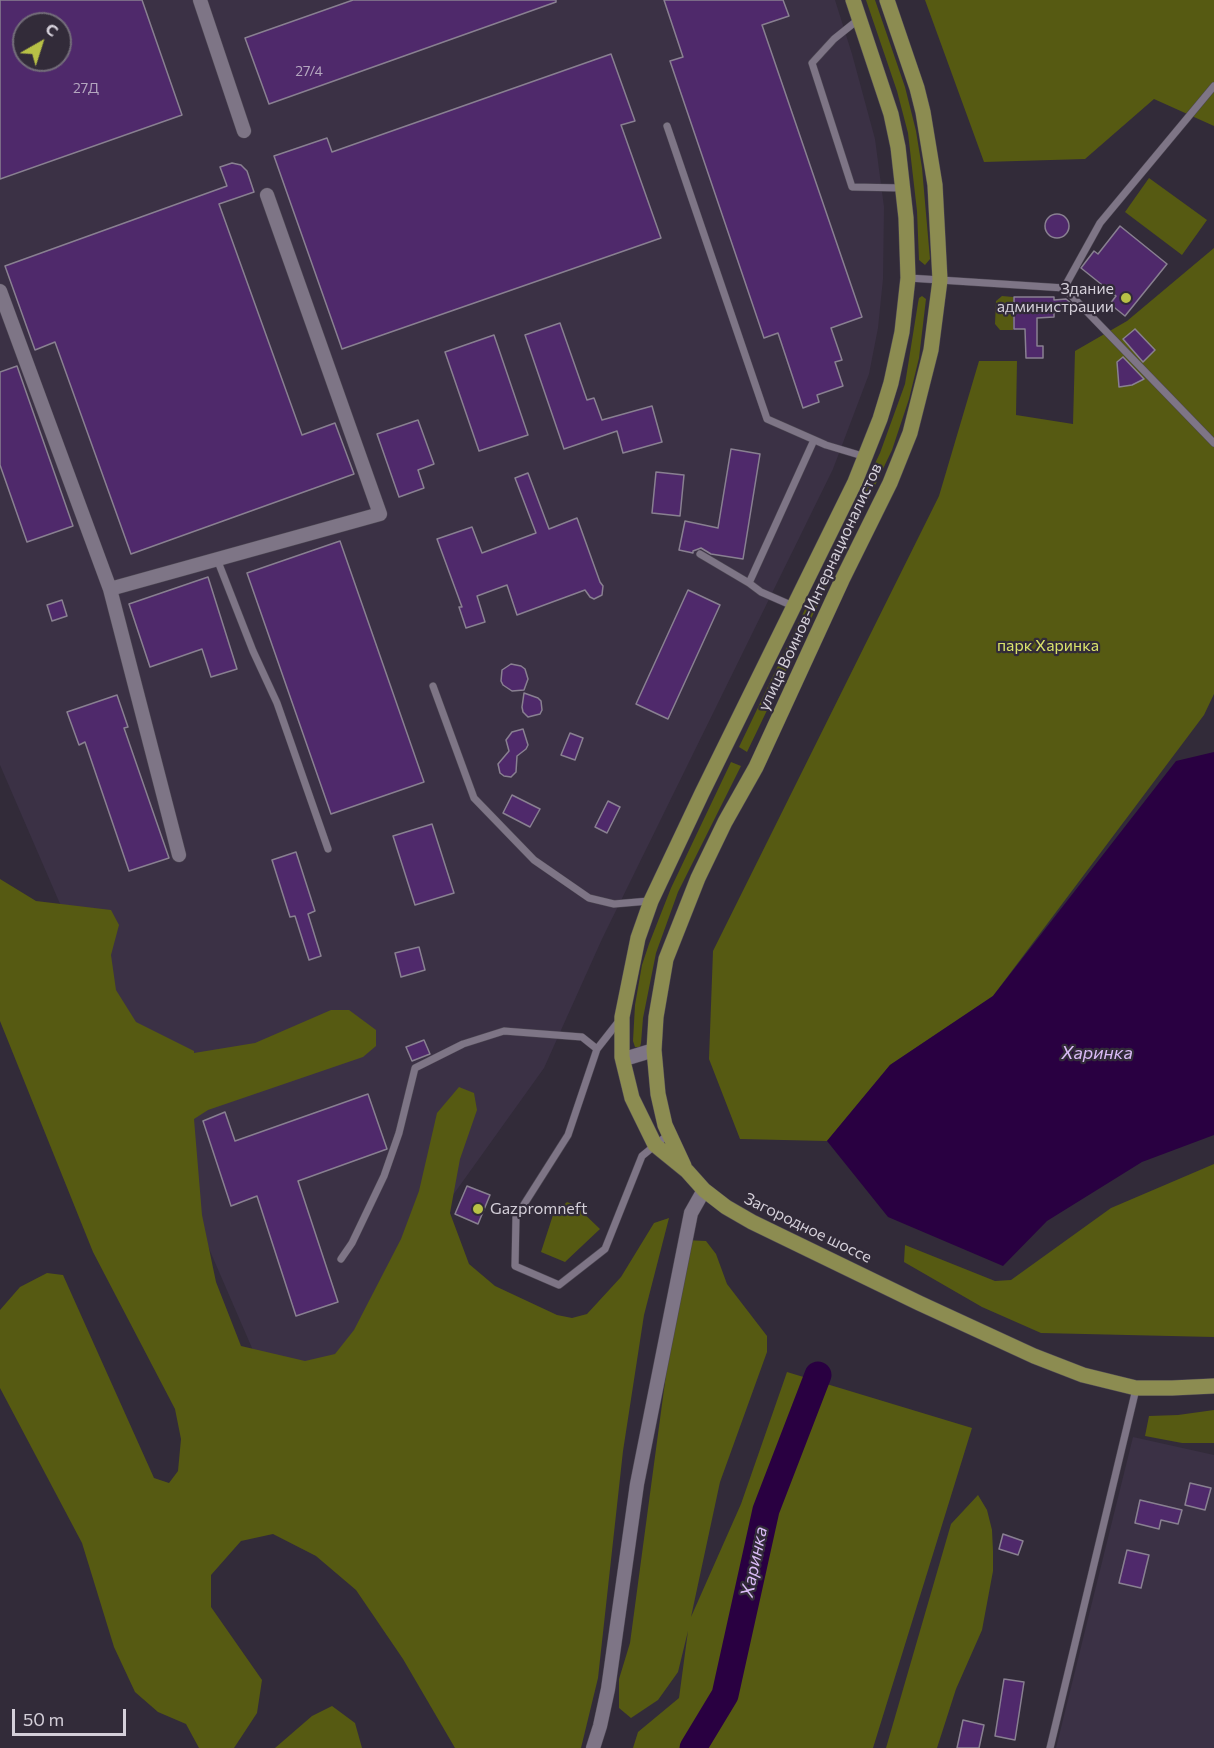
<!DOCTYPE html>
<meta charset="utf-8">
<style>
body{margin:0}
#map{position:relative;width:1214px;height:1748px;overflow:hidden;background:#322b39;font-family:Commissioner,sans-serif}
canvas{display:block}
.north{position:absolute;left:12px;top:12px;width:60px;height:60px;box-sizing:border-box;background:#322b39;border:2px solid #736d79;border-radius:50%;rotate:39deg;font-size:16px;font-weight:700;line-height:24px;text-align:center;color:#d4cfd9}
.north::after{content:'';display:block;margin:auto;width:21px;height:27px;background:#b8c146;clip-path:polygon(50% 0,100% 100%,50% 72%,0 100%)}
.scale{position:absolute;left:12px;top:1709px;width:114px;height:27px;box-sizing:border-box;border:3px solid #d4cfd9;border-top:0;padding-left:8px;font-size:18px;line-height:21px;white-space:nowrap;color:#d4cfd9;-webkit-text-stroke:4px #322b39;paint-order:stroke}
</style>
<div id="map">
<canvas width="1214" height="1748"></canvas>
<div class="north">С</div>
<div class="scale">50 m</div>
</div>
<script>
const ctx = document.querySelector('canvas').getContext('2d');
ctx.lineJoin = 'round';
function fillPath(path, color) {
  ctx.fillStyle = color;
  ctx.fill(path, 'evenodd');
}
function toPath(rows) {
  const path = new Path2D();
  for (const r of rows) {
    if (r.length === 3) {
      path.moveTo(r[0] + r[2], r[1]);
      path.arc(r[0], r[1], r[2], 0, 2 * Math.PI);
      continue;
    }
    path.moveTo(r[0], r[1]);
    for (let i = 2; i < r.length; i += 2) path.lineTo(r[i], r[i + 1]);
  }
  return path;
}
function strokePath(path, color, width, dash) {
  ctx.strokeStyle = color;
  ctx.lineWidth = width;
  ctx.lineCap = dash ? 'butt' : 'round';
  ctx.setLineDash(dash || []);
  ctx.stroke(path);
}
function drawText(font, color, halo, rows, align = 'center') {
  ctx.font = font + ' Commissioner,sans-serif';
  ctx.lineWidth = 4.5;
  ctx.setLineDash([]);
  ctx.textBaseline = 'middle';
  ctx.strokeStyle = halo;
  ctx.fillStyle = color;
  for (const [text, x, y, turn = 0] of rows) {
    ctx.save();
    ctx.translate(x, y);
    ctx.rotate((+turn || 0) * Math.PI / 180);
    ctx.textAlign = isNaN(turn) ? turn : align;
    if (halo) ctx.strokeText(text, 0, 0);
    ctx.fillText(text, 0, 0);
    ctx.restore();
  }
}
fillPath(toPath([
 [0,0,835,0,852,54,875,139,884,207,883,279,878,328,869,374,833,469,602,939,544,1068,438,1216,340,1414,271,1392,0,765],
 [24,24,60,24,60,60,24,60],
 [1133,1437,1214,1455,1214,1748,1056,1748]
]), '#3b3145');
fillPath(toPath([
 [866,0,875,0,905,87,916,131,922,168,930,259,925,265,919,260,917,211,908,133,897,91],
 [925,0,1214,0,1214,126,1154,99,1085,159,984,162],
 [1149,178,1207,220,1182,255,1125,212],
 [1214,248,1214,694,1204,715,993,996,890,1065,827,1141,740,1139,709,1059,713,951,939,496,979,361,1017,361,1016,415,1073,424,1075,351,1127,321],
 [922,296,926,299,919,358,909,399,892,450,747,752,739,747,880,453,905,384,918,303,919,298],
 [1002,296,1013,297,1013,330,1000,330,995,324,996,301],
 [731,762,741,766,678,892,656,953,643,1018,641,1043,640,1047,635,1047,633,1041,635,1005,642,965,649,944,671,888],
 [0,879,36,901,111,910,119,925,111,955,116,990,136,1022,194,1051,194,1053,255,1043,331,1010,349,1010,376,1030,376,1046,363,1057,208,1110,194,1119,202,1215,216,1282,241,1346,305,1361,335,1354,354,1330,401,1239,419,1191,437,1113,459,1087,474,1093,477,1110,460,1159,450,1213,469,1264,495,1286,557,1315,572,1318,587,1314,621,1277,654,1223,669,1218,644,1315,623,1451,598,1678,581,1748,455,1748,403,1659,356,1590,316,1556,273,1534,241,1541,211,1575,211,1607,262,1680,257,1713,234,1748,199,1748,186,1724,158,1712,135,1692,114,1647,82,1543,0,1388,0,1310,20,1287,47,1273,63,1275,154,1478,169,1483,178,1471,181,1439,175,1409,93,1252,0,1021],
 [1214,1164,1214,1337,1041,1333,982,1307,904,1262,905,1245,995,1281,1011,1280,1111,1208],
 [567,1202,575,1205,600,1229,565,1262,541,1252,553,1215],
 [684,1240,706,1241,716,1254,727,1284,767,1336,767,1352,720,1482,691,1617,741,1504,787,1372,972,1428,873,1748,633,1748,638,1732,679,1698,688,1631,678,1672,658,1700,631,1718,619,1708,619,1679,630,1643],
 [1214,1410,1214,1443,1182,1443,1145,1436,1149,1416,1178,1415],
 [978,1495,987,1510,992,1530,993,1551,993,1571,982,1630,956,1689,937,1748,886,1748,951,1524],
 [332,1706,355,1723,362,1748,275,1748,312,1716]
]), '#565a12');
fillPath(toPath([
 [1214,752,1214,1135,1142,1162,1047,1221,1003,1266,888,1217,827,1141,890,1065,993,996,1176,761]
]), '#290041');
strokePath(toPath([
 [693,1748,725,1695,766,1510,818,1375]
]), '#290041', 27);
const building = toPath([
 [0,0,142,0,182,115,0,179,0,0],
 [24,24,60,24,60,60,24,60,24,24],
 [353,0,556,0,556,2,269,104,245,38,353,0],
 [664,0,783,0,789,16,762,25,862,317,831,328,842,360,835,362,843,386,817,395,819,402,803,408,778,333,764,338,670,61,683,57,664,0],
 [611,54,635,121,621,125,661,238,342,349,274,156,327,138,332,152,611,54],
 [232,163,241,165,247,171,254,192,219,204,302,435,335,423,354,474,131,554,55,342,35,350,5,266,227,186,220,167,232,163],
 [1057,226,12],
 [1120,226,1167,264,1125,316,1110,304,1116,296,1081,268,1094,251,1098,254,1120,226],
 [1014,297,1054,297,1054,300,1066,299,1071,303,1072,308,1067,312,1054,310,1054,317,1037,318,1037,346,1043,346,1043,358,1026,358,1025,329,1014,329,1014,297],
 [560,323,587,400,594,398,602,420,652,406,662,442,623,453,617,431,564,449,525,335,560,323],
 [1135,329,1155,350,1143,362,1123,339,1135,329],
 [494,335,528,435,479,451,445,352,494,335],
 [1123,357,1144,379,1132,385,1119,387,1117,362,1123,357],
 [17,366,73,526,27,542,0,465,0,372,17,366],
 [418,420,434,464,418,470,424,488,399,497,377,434,418,420],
 [731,449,760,454,743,559,711,554,701,548,693,551,693,553,679,550,685,521,718,528,731,449],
 [656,472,684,475,680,516,652,513,656,472],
 [528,473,549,529,577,518,600,582,603,586,602,595,594,599,590,597,585,590,517,615,507,585,477,596,485,622,466,628,459,607,462,607,437,539,472,527,482,553,536,533,515,478,528,473],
 [340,541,424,782,331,814,247,573,340,541],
 [208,577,237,669,211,677,202,649,150,667,129,604,208,577],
 [688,590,720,605,668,719,636,704,688,590],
 [62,600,67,616,52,621,47,605,62,600],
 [511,664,521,666,525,669,528,679,524,690,512,691,503,685,501,681,502,670,511,664],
 [524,693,538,698,541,701,542,710,540,714,528,717,523,712,522,707,524,693],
 [117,695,128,727,124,728,169,858,129,871,85,742,79,745,67,712,117,695],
 [523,729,528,745,526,749,517,756,516,772,511,777,504,776,500,773,498,764,509,751,506,740,512,732,523,729],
 [570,733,583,738,575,760,561,755,570,733],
 [512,795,540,809,530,827,503,813,512,795],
 [608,801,620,807,607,833,595,827,608,801],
 [432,824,454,893,415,905,393,836,432,824],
 [296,852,315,911,308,914,321,956,309,960,295,916,290,917,272,860,296,852],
 [419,947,425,970,401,977,395,953,419,947],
 [424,1040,430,1054,412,1061,406,1047,424,1040],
 [368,1094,387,1149,298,1181,338,1302,296,1316,257,1196,231,1206,203,1121,225,1112,235,1141,368,1094],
 [467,1186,490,1195,478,1224,455,1214,467,1186],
 [1190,1483,1211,1488,1205,1510,1185,1505,1190,1483],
 [1140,1500,1182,1510,1178,1524,1161,1520,1159,1529,1135,1523,1140,1500],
 [1003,1534,1023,1541,1018,1555,999,1549,1003,1534],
 [1127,1550,1149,1555,1141,1588,1119,1583,1127,1550],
 [1004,1679,1024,1682,1015,1740,995,1736,1004,1679],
 [963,1720,984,1725,979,1748,957,1748,963,1720]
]);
fillPath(building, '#4f296b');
strokePath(building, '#898091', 1.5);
const service = toPath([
 [859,19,834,39,812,63,852,187,903,188],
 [667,126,767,419,826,445,866,457],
 [909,278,1064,288,1100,223,1214,86],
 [1064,288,1214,443],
 [700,554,749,583],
 [217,559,253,651,277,703,328,849],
 [793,606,761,592,749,583,814,440],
 [433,686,474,798,534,860,589,898,614,904,649,901],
 [619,1021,597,1049,568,1135,516,1217,515,1266,559,1285,605,1249,642,1156,669,1134],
 [341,1259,352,1243,384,1176,399,1133,415,1068,463,1044,504,1031,582,1037,597,1049],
 [1050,1748,1136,1389]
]);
const minor = toPath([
 [200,0,244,131],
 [0,291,110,589,179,855],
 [110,589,380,514,267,195],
 [622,1057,631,1057,654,1050],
 [593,1748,600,1726,608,1689,637,1484,691,1213,704,1190]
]);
const primary = toPath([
 [853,0,891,114,898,147,906,218,908,278,902,332,891,383,880,419,855,482,702,793,651,901,638,938,622,1017,622,1057,632,1098,655,1145,687,1171,704,1190,726,1207,752,1222,919,1303,1034,1356,1083,1375,1136,1388,1172,1388,1214,1386],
 [684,1166,665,1125,658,1094,654,1050,656,1017,666,959,698,878,725,822,756,767,842,580,890,483,910,433,931,350,940,280,935,185,923,112,917,88,887,0]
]);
strokePath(service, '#4e4854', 8);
strokePath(minor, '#4e4854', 15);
strokePath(primary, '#4e4854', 16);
strokePath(service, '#7e7586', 7);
strokePath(minor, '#7e7586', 14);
strokePath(primary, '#8c8c51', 15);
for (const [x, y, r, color] of [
 [1126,298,6,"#b8c146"],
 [478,1209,6,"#b8c146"]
]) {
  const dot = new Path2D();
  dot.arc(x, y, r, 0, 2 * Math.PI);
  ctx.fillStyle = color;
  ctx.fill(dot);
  strokePath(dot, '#322b39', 2);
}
drawText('14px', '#b3a6be', null, [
 ["27/4",309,71],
 ["27Д",86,88]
]);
drawText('16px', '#d4cfd9', '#322b39', [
 ["Здание",1114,289],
 ["администрации",1114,307],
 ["Gazpromneft",490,1209,"left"]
], 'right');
drawText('16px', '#d4cfd9', '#322b39', [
 ["улица Воинов-Интернационалистов",820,587,-65],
 ["Загородное шоссе",808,1228,26]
]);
drawText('16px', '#dae36b', '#322b39', [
 ["парк Харинка",1048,646]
]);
drawText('italic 18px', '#d9baf5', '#322b39', [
 ["Харинка",1097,1053],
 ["Харинка",754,1562,-78]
]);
</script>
